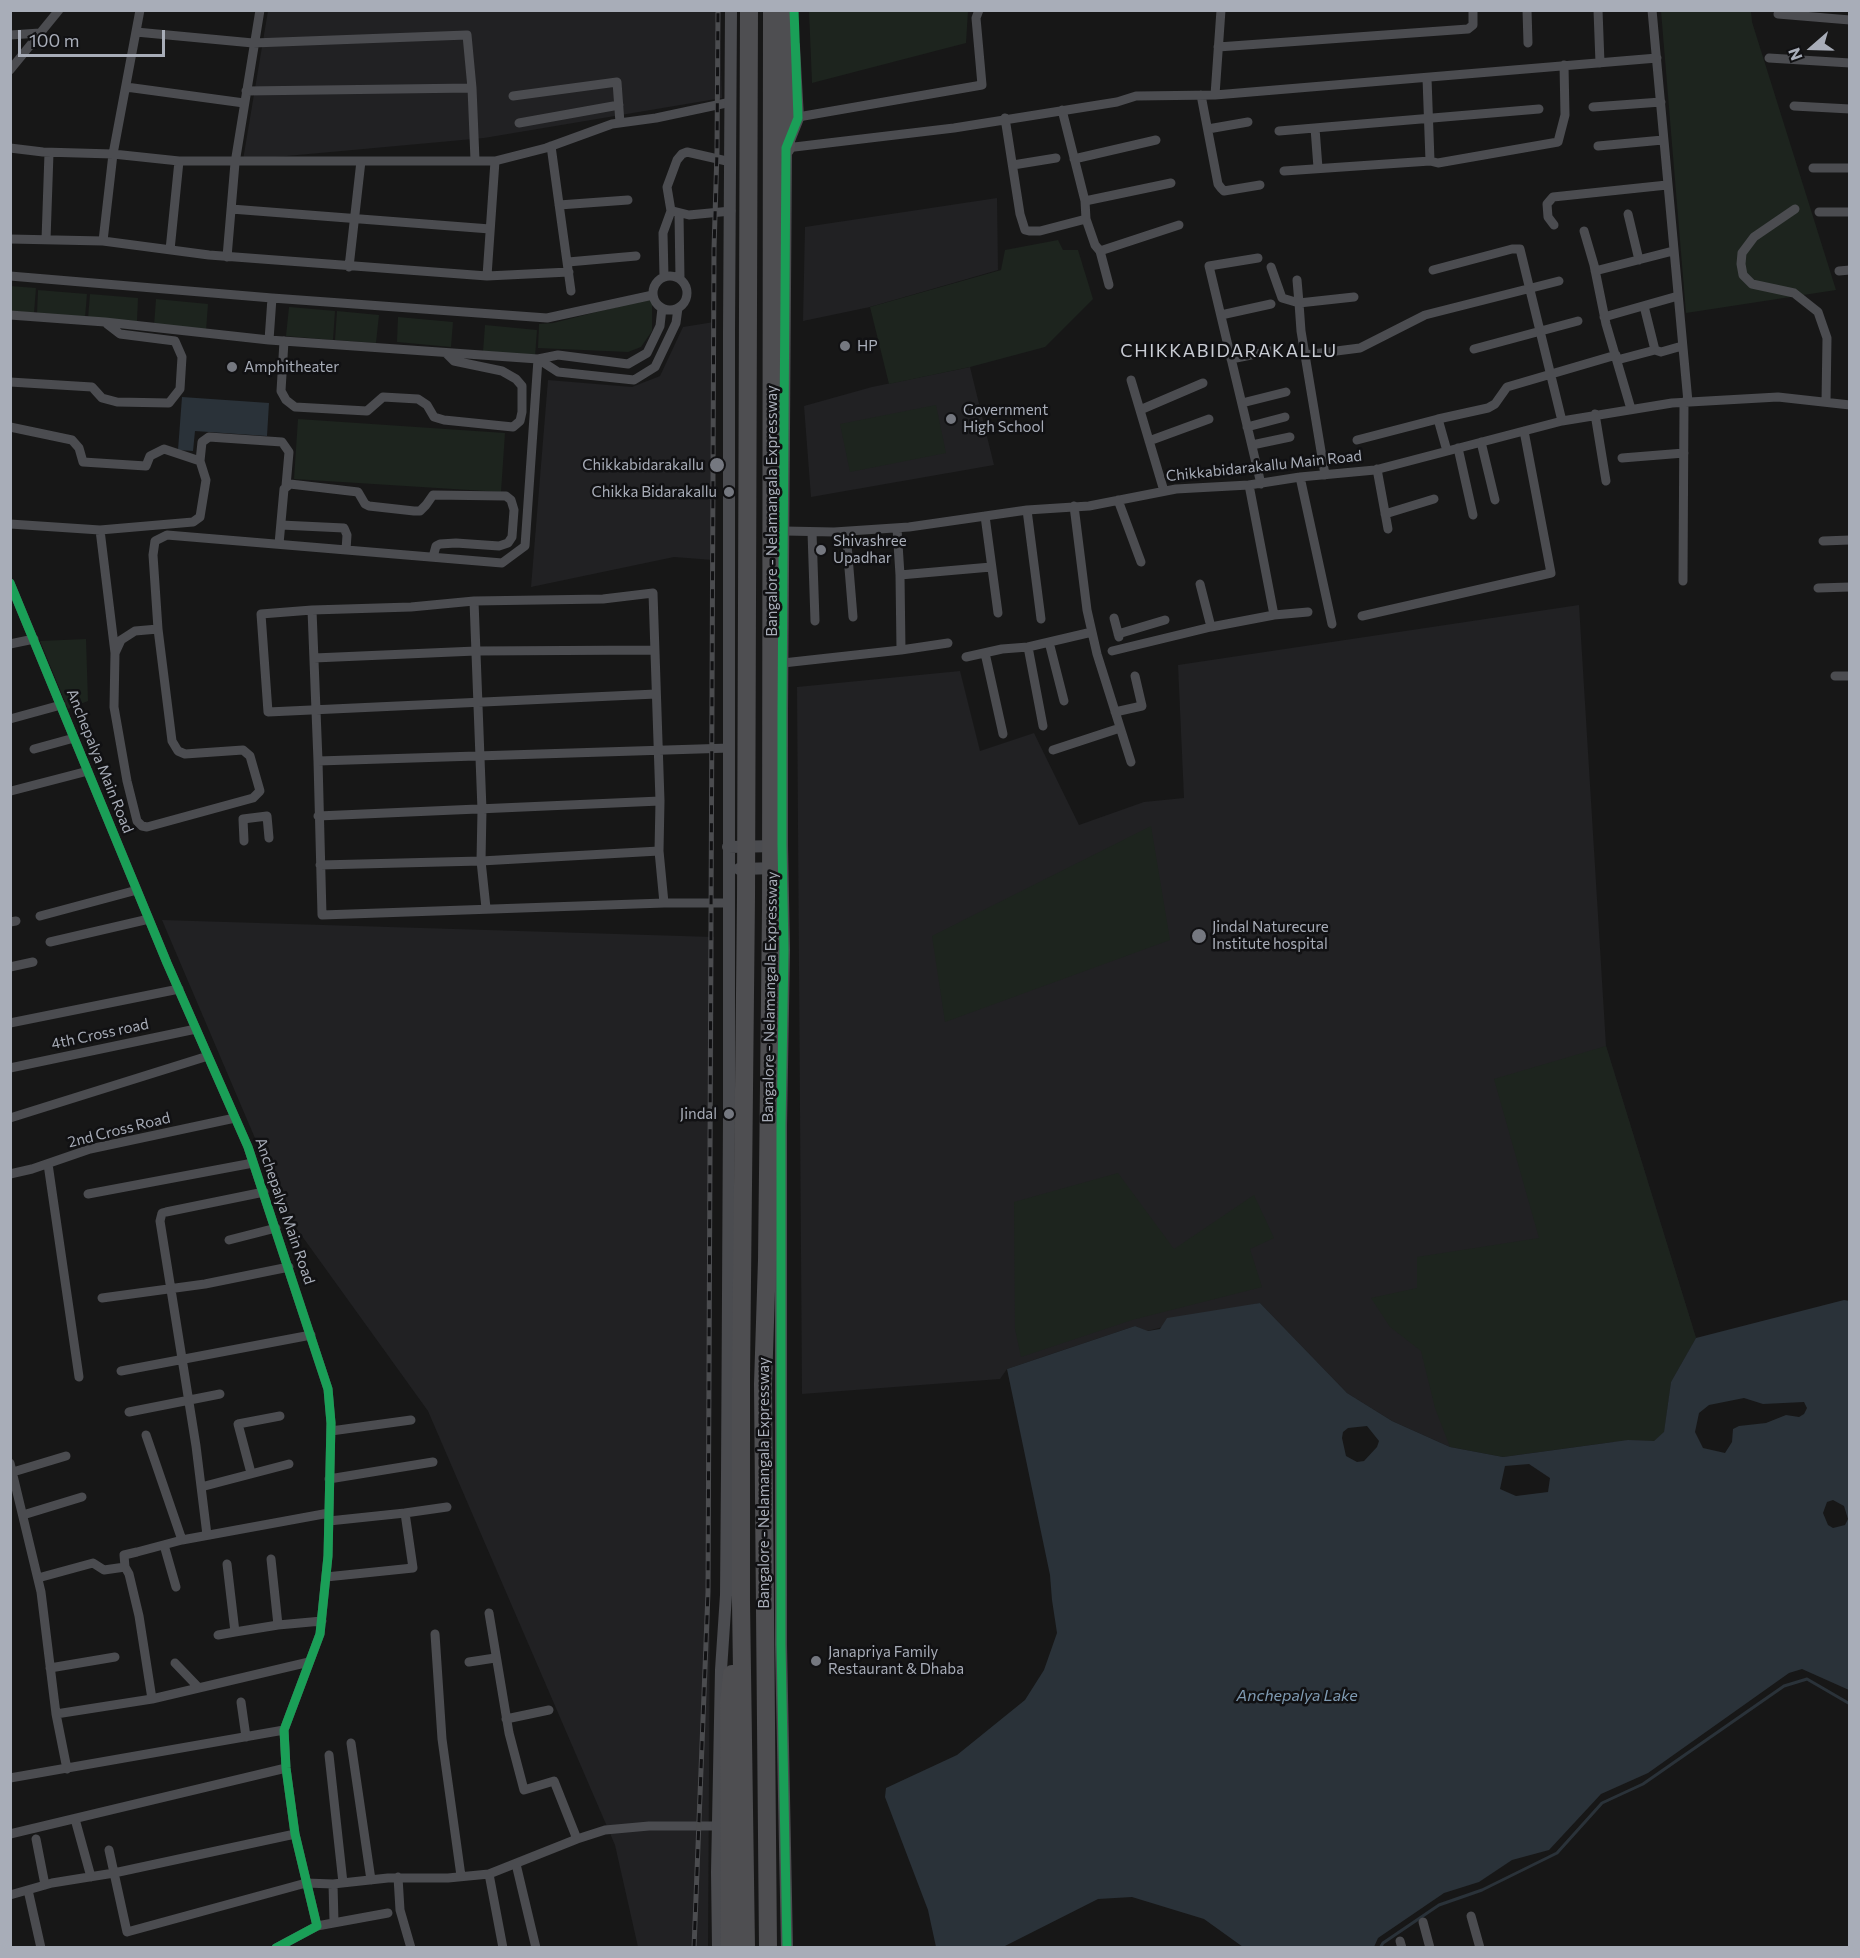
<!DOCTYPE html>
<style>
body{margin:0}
#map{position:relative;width:1860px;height:1958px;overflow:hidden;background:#171717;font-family:Commissioner,sans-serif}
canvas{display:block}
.frame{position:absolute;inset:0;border:12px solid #a8adb8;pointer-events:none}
.north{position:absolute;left:1782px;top:18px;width:60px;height:60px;-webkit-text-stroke:4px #111113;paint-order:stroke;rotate:250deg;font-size:16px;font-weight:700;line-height:24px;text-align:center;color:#a8adb8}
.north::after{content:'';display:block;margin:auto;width:21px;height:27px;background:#a8adb8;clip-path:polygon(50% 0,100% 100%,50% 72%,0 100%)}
.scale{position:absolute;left:18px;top:30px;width:147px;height:27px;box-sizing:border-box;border:3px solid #a8adb8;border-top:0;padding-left:8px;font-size:18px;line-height:21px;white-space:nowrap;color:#a8adb8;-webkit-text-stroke:4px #111113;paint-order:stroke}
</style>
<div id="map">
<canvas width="1860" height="1958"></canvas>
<div class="frame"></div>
<div class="north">N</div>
<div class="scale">100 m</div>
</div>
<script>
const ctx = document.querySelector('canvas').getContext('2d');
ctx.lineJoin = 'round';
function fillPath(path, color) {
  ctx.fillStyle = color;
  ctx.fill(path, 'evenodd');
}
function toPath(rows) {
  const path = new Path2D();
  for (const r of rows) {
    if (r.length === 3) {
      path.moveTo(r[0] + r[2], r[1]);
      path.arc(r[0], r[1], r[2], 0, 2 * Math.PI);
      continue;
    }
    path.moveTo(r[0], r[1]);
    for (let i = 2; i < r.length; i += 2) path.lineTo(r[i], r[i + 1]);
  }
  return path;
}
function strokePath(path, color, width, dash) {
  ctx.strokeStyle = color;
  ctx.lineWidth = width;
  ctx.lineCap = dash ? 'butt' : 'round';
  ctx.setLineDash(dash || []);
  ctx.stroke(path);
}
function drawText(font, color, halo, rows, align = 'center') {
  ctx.font = font + ' Commissioner,sans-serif';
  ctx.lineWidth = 5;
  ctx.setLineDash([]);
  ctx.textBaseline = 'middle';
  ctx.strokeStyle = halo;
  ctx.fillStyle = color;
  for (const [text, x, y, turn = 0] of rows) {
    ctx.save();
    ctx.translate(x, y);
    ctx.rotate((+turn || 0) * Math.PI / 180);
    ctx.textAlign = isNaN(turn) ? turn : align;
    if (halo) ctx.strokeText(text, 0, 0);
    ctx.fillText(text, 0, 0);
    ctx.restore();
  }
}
fillPath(toPath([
 [268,11,719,11,722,98,484,138,243,160],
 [997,198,998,270,870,307,803,321,805,227],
 [714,322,713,560,674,557,531,587,548,380,632,387,660,376,683,327],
 [970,367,994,465,811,497,804,406,872,387],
 [1579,605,1606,1046,1696,1338,1671,1382,1664,1433,1654,1441,1450,1447,1392,1421,1347,1393,1260,1303,1147,1331,1135,1326,1007,1369,1000,1379,802,1394,797,687,960,671,980,751,1034,733,1079,825,1144,802,1184,798,1178,665],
 [162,920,714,937,708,1947,638,1947,615,1845,428,1411,289,1218]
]), '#212123');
fillPath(toPath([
 [809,11,968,11,966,43,812,83],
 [1661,11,1751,11,1752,22,1836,290,1686,313],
 [1058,240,1063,250,1078,250,1093,299,1045,347,970,367,889,384,870,307,1001,270,1005,250],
 [10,286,36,288,34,313,11,311],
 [38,290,87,294,85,318,37,314],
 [90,294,138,298,137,322,88,318],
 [652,298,652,331,641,347,628,352,538,348,539,324,553,323],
 [156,299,208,304,206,331,154,326],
 [289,307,335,311,333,340,286,336],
 [337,311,379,315,376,343,335,340],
 [398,317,453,322,451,347,397,342],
 [485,325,537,330,535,357,483,352],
 [936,405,946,453,850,472,840,424],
 [298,419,505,433,501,492,294,479],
 [86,639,88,701,68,709,40,641],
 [1151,826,1170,940,945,1022,932,936],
 [1606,1046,1696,1338,1671,1382,1664,1433,1654,1441,1628,1440,1503,1457,1450,1447,1435,1408,1421,1351,1390,1327,1371,1298,1417,1288,1417,1257,1539,1238,1494,1079],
 [1118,1173,1174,1249,1254,1195,1274,1238,1250,1249,1262,1287,1132,1320,1021,1357,1015,1329,1014,1202]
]), '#1d241e');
fillPath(toPath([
 [182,397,269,403,267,436,195,431,193,451,178,450],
 [1844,1300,1850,1301,1849,1690,1802,1669,1789,1673,1648,1773,1601,1794,1549,1850,1512,1860,1479,1882,1444,1893,1378,1938,1374,1947,1243,1947,1204,1919,1132,1897,1098,1899,1003,1947,936,1947,928,1910,885,1797,886,1788,957,1755,1025,1700,1044,1670,1057,1633,1052,1600,1050,1575,1007,1369,1135,1326,1148,1331,1160,1329,1167,1318,1260,1303,1347,1393,1392,1421,1450,1447,1503,1457,1628,1440,1654,1441,1664,1432,1671,1382,1696,1338],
 [1744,1398,1763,1404,1804,1402,1807,1408,1804,1414,1799,1417,1786,1415,1766,1423,1739,1426,1733,1429,1732,1442,1725,1453,1703,1448,1695,1432,1699,1413,1709,1405],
 [1367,1426,1379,1441,1377,1447,1364,1461,1357,1462,1346,1456,1342,1438,1343,1432,1348,1428],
 [1529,1464,1550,1478,1548,1492,1516,1496,1500,1489,1505,1466],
 [1833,1500,1844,1506,1848,1519,1845,1525,1833,1528,1828,1525,1823,1513,1827,1502]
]), '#2a3239');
strokePath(toPath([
 [1380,1948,1383,1943,1439,1905,1482,1890,1557,1853,1602,1803,1643,1784,1784,1686,1807,1679,1850,1704]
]), '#2a3239', 3);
strokePath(toPath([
 [1527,10,1528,43],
 [1598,10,1600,63],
 [1652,10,1688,402],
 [1778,14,1850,20],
 [136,32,253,43,467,35,472,88,475,160],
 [10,35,40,33],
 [1218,47,1468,29,1473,25,1473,10],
 [1769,58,1850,63],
 [10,70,59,10],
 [1427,78,1430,161],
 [126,87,244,103],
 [246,91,472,88],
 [1201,95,1218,184,1221,188,1224,191,1260,185],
 [1215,95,1221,10],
 [513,96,617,82,620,123],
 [1794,106,1850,109],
 [1593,107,1661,102],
 [1062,110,1085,201,1086,219,1095,245,1100,251,1179,225],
 [798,117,982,85,976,18,979,10],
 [1005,118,1020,214,1025,230,1029,231,1040,231,1086,219],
 [519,123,619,105],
 [1315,128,1318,168],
 [1208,129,1248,122],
 [1279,131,1539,109],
 [551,146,571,291],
 [1598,146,1663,140],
 [10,148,43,152,113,154,179,161,495,161,546,148,612,124,656,118,731,102],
 [786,148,954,128,1117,102,1136,96,1215,95,1657,58],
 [1074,159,1156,140],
 [1013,165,1056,158],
 [1813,168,1850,168],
 [1284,171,1430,161,1438,163,1558,142,1565,115,1564,65],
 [1085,201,1171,183],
 [559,205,628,200],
 [231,209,490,229],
 [1795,209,1754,237,1742,253,1741,264,1743,275,1752,284,1794,293,1818,312,1827,338,1826,402],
 [673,211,689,215,731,211],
 [1819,212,1850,212],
 [679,213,680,279],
 [1628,214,1639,260],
 [1554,225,1548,217,1547,204,1553,197,1667,185],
 [1584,231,1594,265,1606,324,1631,409],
 [10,239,103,241,209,255,487,276,569,272],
 [46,240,49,153],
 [103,241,113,154,140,10],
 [170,250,179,161],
 [1100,251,1109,285],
 [227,257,235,163,260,10],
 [1258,258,1209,266,1261,484],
 [568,262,636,256],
 [349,267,361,161],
 [1271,267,1282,298,1299,303,1301,331,1325,475],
 [1433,270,1512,249,1520,249,1562,421],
 [1595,271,1673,251],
 [1839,271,1850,270],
 [10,276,272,298,547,318,653,295],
 [487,276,495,161],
 [670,293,17],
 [664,277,663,233,671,211,667,187,677,160,682,154,687,152,731,162],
 [1297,280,1299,303,1354,297],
 [1644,306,1655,350,1661,352,1682,346],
 [10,315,105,322,269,340,538,359,558,355,628,364,647,353,660,326,662,308],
 [1221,315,1271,304],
 [1604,317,1678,296],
 [269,340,272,298],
 [284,341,281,391,286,400,295,407,367,411,383,397,418,399,427,405,434,417,444,420,513,427,520,421,522,412,522,386,516,379,502,371,454,361,446,353],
 [1474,349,1578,321],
 [1305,355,1360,348,1425,315,1559,281],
 [538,359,558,372,634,380,655,367,676,323,678,308],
 [1231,359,1276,350],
 [1617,360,1655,350],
 [1131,380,1164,491],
 [10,382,92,387,102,398,117,402,169,403,180,389,182,357,175,341,120,334,107,324],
 [1242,403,1286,392],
 [1140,410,1203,383],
 [1595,414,1606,481],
 [1438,419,1488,408,1495,404,1507,387,1616,355],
 [10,427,72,440,79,448,83,462,146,466,150,456,164,449,200,461,206,480,200,517,193,522,100,530,10,524],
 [1247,427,1285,417],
 [1357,440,1438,419,1447,451],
 [1149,441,1209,419],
 [1481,442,1495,500],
 [1252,445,1290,437],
 [1458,448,1473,515],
 [1622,458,1684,453],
 [200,461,202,442,209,437,282,442,289,452,286,486],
 [1377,469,1388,529],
 [1300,477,1332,624],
 [1118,500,1141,562],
 [1074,506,1087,610,1097,654,1131,762],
 [1027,510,1041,619],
 [1385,514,1434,499],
 [985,516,998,613],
 [281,525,344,528,347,535,346,550],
 [100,530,115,653],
 [785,531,834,532,909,527,1027,510,1089,506,1176,489,1249,485,1300,477,1375,470,1562,421,1672,403,1778,397,1850,405],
 [812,532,815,621],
 [846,532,853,617],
 [1823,541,1850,540],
 [279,544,284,489,290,484,358,492,365,504,369,506,414,511,420,511,426,505,433,495,506,496,511,500,514,510,512,537,508,543,499,546,456,543,440,544,436,546,433,557],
 [900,575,991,567],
 [1683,581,1684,402],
 [10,583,167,963,248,1147,328,1389,331,1423,328,1556,320,1634,284,1730,286,1768,295,1834,317,1926,276,1948],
 [1200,584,1211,627],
 [1818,588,1850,587],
 [474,601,482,810,481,861,486,908],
 [312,610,318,761,322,915,664,903,728,903],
 [1274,615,1308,612],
 [1362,616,1551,573,1524,431],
 [1114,618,1119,637],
 [158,629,172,741,178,751,185,754,243,750,250,756,260,791,253,798,147,827,142,826,137,821,127,781,114,707,115,653,121,640,135,631,158,629,153,555,155,541,167,535,502,563,525,546,538,359],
 [1118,634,1165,620],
 [1049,642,1064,701],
 [10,644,34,639],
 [1028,647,1043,726],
 [901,650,948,643],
 [1112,651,1211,627,1274,615,1249,485],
 [985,653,1003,734],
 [966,657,1002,649,1028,647,1092,632],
 [314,658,476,651,654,650],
 [783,663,901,650,900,575,897,528],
 [1835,676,1850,676],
 [656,694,268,712,261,614,312,610,411,607,474,601,603,599,653,593,660,801,659,851,664,903],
 [1115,712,1142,706,1135,676],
 [10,719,61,705],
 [34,749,74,738],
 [1053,750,1120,728],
 [318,761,730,748],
 [11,791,88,771],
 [318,816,660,801],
 [244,841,243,819,267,816,269,838],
 [320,865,481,861,659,851],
 [40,916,137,890],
 [10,922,16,921],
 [50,942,149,919],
 [10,967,33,962],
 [10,1023,179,989],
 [10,1068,196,1029],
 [10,1118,208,1056],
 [48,1164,79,1377],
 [10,1174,32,1169,90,1149,235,1118],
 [88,1194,253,1163],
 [229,1240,276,1228],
 [102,1298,205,1284,289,1267],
 [121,1371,311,1335],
 [129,1412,220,1394],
 [331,1431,411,1420],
 [146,1435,182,1540],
 [10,1463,41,1592,56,1714,67,1769],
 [13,1472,66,1456],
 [251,1473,238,1424,280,1416],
 [329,1479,433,1462],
 [201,1487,289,1464],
 [23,1515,82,1497],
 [329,1521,405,1513,447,1507],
 [207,1535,196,1446,160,1221,162,1213,166,1212,264,1192],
 [164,1545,176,1587],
 [227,1564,235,1632,278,1625,271,1559],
 [125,1567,129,1574,139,1616,152,1699],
 [326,1577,413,1568,405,1513],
 [38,1578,93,1563,104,1570,125,1567,124,1555,137,1552,182,1540,329,1513],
 [489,1613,509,1733,524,1790,554,1781,577,1839],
 [278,1625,322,1621],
 [435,1634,442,1739,461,1876],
 [218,1635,235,1632],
 [469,1662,495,1658],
 [175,1663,199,1688],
 [50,1668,115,1657],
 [241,1702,246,1737],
 [56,1714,152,1699,309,1662],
 [506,1719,549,1710],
 [351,1743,371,1880],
 [329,1755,343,1883],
 [10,1778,284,1730],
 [75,1819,91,1877],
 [10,1834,286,1768],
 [36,1839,45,1885],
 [109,1850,127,1932,306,1883,333,1884,388,1878,448,1878,489,1874,577,1839,605,1830,649,1826,718,1826],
 [516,1864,536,1948],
 [489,1874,503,1948],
 [398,1877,400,1910,411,1948],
 [333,1884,334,1922],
 [28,1890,41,1948],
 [10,1895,52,1883,114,1873,295,1834],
 [1471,1916,1480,1948],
 [1423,1922,1430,1948],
 [317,1926,388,1913],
 [1400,1941,1402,1948]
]), '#4b4c50', 9);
strokePath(toPath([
 [728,847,777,846],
 [739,869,778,868],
 [718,1948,717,1872,721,1670,726,1595,727,1474,729,1114,729,331,731,10],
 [787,1948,781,1645,781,1126,784,950,782,845,782,710,786,148,798,118,794,46]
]), '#4b4c50', 12);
strokePath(toPath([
 [785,10,786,148],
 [730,1948,729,1703,732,1674],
 [746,1948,741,1602,741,1378,746,897,749,10],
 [768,1948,763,1384,767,1260,771,911,772,10]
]), '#4e4e51', 18);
const rail = toPath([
 [694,1948,708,1592,714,249,717,151,718,10]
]);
strokePath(rail, '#4b4c4f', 5);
strokePath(rail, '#111113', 3, [9]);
strokePath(toPath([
 [10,583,167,963,248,1147,328,1389,331,1423,328,1556,320,1634,284,1730,286,1768,295,1834,317,1926,276,1948],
 [787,1948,781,1645,781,1126,784,950,782,845,782,710,786,148,798,118,794,10]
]), '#1a9f57', 9);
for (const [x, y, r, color] of [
 [845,346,6,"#757880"],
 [232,367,6,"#757880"],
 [951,419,6,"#757880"],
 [717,465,8,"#757880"],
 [729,492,6,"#757880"],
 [821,550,6,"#757880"],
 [1199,936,8,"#757880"],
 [729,1114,6,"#757880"],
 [816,1661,6,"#757880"]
]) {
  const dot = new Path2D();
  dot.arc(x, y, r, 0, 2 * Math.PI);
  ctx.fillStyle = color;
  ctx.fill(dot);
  strokePath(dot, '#111113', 2);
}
drawText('15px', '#a8adb8', '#111113', [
 ["HP",857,346],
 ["Amphitheater",244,367],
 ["Government",963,410],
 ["High School",963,427],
 ["Chikkabidarakallu",704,465,"right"],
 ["Chikka Bidarakallu",717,492,"right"],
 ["Shivashree",833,541],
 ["Upadhar",833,558],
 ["Jindal Naturecure",1212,927],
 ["Institute hospital",1212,944],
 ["Jindal",717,1114,"right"],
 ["Janapriya Family",828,1652],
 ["Restaurant & Dhaba",828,1669]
], 'left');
drawText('15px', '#a8adb8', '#111113', [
 ["Chikkabidarakallu Main Road",1264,466,-6],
 ["Bangalore - Nelamangala Expressway",772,511,-90],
 ["Anchepalya Main Road",100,761,68],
 ["Bangalore - Nelamangala Expressway",770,997,-89],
 ["4th Cross road",100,1034,-12],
 ["2nd Cross Road",119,1130,-14],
 ["Anchepalya Main Road",285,1211,71],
 ["Bangalore - Nelamangala Expressway",764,1483,-90]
]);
drawText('italic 16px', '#7f9bb3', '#111113', [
 ["Anchepalya Lake",1297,1696]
]);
ctx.letterSpacing = '1.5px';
drawText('18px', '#c9ccd4', '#111113', [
 ["CHIKKABIDARAKALLU",1229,351]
]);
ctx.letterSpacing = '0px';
</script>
